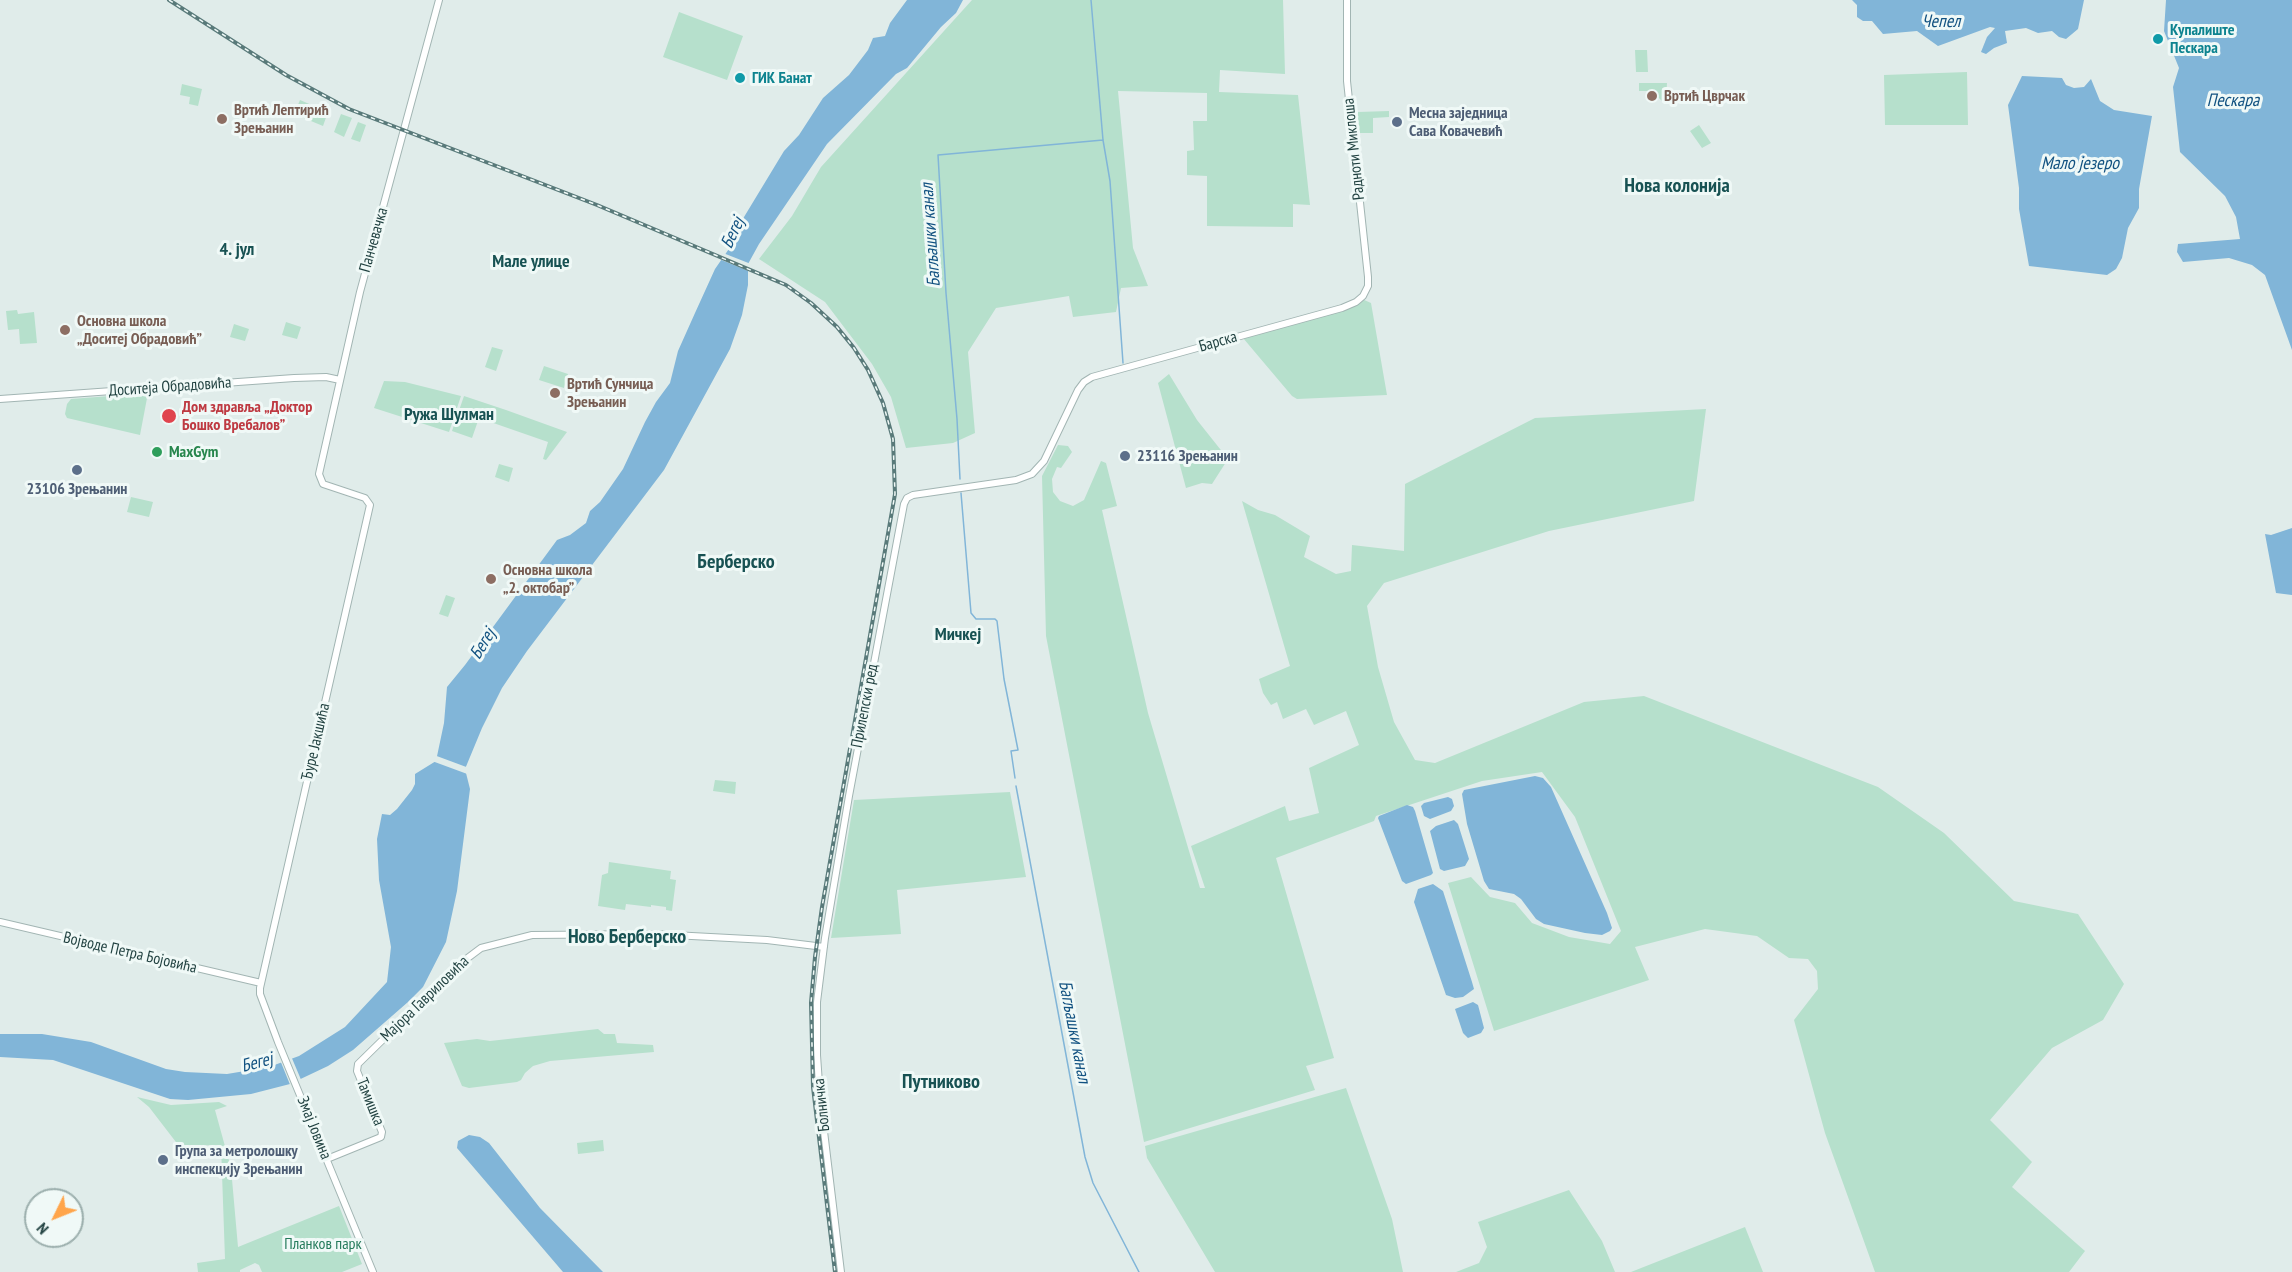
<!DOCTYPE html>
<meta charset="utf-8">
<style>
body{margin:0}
#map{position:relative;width:2292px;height:1272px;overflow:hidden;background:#e0ecea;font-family:"PT Sans Narrow",sans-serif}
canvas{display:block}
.north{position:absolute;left:24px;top:1188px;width:60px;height:60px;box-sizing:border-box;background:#f0f9f7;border:2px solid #9cafad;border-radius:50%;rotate:227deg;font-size:16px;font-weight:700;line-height:24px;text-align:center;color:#1e3f3e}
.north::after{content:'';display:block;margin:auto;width:21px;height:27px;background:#ffa54b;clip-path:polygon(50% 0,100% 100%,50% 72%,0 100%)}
</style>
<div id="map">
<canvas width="2292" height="1272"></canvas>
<div class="north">N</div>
</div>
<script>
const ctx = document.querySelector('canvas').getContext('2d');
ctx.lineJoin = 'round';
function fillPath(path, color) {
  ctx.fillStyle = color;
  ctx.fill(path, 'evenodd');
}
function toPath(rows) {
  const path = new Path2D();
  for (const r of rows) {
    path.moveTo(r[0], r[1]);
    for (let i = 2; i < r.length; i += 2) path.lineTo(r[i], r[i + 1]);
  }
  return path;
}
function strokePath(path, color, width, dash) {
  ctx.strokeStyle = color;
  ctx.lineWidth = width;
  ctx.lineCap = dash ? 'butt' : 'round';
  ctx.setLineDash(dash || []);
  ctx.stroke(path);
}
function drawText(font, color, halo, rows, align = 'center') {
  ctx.font = font + ' "PT Sans Narrow",sans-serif';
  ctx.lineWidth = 6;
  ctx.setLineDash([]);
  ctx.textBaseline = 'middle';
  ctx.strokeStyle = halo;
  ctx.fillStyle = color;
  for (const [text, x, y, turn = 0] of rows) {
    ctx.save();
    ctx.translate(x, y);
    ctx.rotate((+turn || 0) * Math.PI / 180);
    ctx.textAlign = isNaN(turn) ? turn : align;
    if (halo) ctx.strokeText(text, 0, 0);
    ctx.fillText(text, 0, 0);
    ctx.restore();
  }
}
fillPath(toPath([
 [972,0,1283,0,1285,74,1220,70,1219,92,1298,95,1310,205,1293,204,1293,227,1207,226,1207,176,1187,175,1187,151,1194,150,1193,121,1207,121,1207,93,1118,91,1133,248,1148,286,1121,288,1116,312,1073,317,1069,296,996,308,968,352,975,433,953,443,906,448,891,397,872,364,825,302,759,259,792,216,821,167],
 [679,12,743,36,727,80,663,57],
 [1635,50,1647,50,1648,72,1636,72],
 [1967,72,1968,125,1885,125,1884,75],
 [1639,83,1667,83,1666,101,1662,101,1652,91,1639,91],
 [182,84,202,89,198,106,189,104,190,97,180,95],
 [300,100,328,112,323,126,294,114],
 [1389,111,1389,117,1373,118,1373,133,1358,133,1358,112],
 [341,114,352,118,344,137,334,132],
 [358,122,366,125,360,142,351,139],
 [1699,125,1711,143,1702,148,1690,131],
 [1362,299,1371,303,1387,395,1297,399,1292,396,1243,338],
 [17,310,18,314,34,312,37,343,20,344,19,329,8,330,6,311],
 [286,322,301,327,297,339,282,335],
 [234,324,249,329,245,341,230,337],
 [492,347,503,350,496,371,485,367],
 [544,366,568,374,564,388,539,380],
 [1169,374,1197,420,1228,459,1212,484,1202,483,1186,488,1158,383],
 [384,381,405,382,461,396,449,432,374,408],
 [148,393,140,435,67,418,65,414,67,404,71,399],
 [464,396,506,410,567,432,546,460,543,459,548,442,479,418,472,438,452,431],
 [1706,409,1694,501,1549,531,1384,583,1367,606,1378,667,1394,722,1415,760,1435,763,1584,702,1644,696,1878,787,1944,833,2014,901,2078,914,2124,984,2103,1020,2052,1048,1990,1120,2032,1162,2012,1187,2085,1251,2069,1272,1875,1272,1825,1133,1794,1020,1818,989,1817,971,1808,959,1789,958,1757,936,1705,929,1635,947,1649,980,1494,1031,1448,883,1471,877,1490,897,1515,903,1532,923,1569,937,1610,944,1621,931,1575,817,1542,772,1482,781,1376,816,1374,821,1276,858,1334,1058,1306,1066,1315,1090,1144,1142,1046,636,1042,476,1058,445,1068,446,1072,452,1061,468,1057,467,1052,479,1053,492,1060,501,1073,506,1084,500,1101,461,1106,463,1117,506,1102,510,1148,713,1200,888,1205,888,1191,846,1285,806,1289,821,1319,813,1309,768,1359,745,1346,711,1314,725,1306,709,1283,719,1277,702,1271,705,1263,693,1259,679,1290,666,1242,501,1258,510,1275,515,1310,536,1304,557,1336,574,1351,571,1352,545,1404,551,1405,484,1535,418],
 [499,464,513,468,509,482,495,477],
 [131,497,153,502,149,517,127,512],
 [446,595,455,598,448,617,439,614],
 [715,780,736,782,735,794,713,791],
 [1010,792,1026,877,897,890,901,934,831,938,854,800],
 [609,862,671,871,670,879,676,880,672,911,666,910,666,907,651,905,651,907,626,904,625,910,598,906,602,875,608,873],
 [598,1029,604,1034,615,1034,617,1043,653,1045,654,1052,550,1061,533,1066,525,1073,521,1080,517,1082,469,1088,462,1086,444,1043,477,1039,490,1041],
 [1346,1088,1392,1219,1403,1272,1215,1272,1147,1158,1145,1146],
 [137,1097,171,1105,219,1102,227,1106,215,1110,231,1168,238,1247,339,1206,362,1264,342,1272,262,1272,259,1265,255,1263,240,1270,240,1272,198,1272,197,1263,225,1259,221,1145,179,1146,149,1107],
 [603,1140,604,1151,578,1154,577,1143],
 [1569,1190,1602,1241,1615,1272,1456,1272,1479,1263,1487,1247,1478,1222],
 [1745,1227,1763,1272,1631,1272]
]), '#b6e0cc');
fillPath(toPath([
 [907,0,963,0,956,13,941,27,907,68,896,74,827,144,759,244,748,264,748,285,742,315,730,349,664,470,527,651,502,688,482,728,465,769,470,789,457,891,446,942,423,987,408,1002,353,1050,328,1066,290,1084,251,1094,188,1100,170,1099,53,1060,0,1057,0,1034,42,1034,91,1042,166,1069,185,1072,227,1074,269,1067,299,1056,345,1027,387,982,391,947,379,880,377,839,382,814,390,815,397,809,412,790,415,784,415,774,436,761,444,723,447,687,465,665,557,540,570,535,586,523,590,511,600,502,623,469,645,422,656,402,670,383,678,351,695,313,715,269,733,243,744,217,784,151,799,135,823,98,849,75,868,50,873,38,885,36,890,23],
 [1852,0,2084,0,2078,29,2066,39,2059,37,2052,31,2038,33,2026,28,2005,31,2007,43,1994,48,1986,54,1981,52,1987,37,1995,28,1990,27,1938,46,1917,31,1883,34,1872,21,1863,21,1857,17,1857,5],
 [2166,0,2292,0,2292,350,2265,275,2252,265,2229,258,2183,262,2177,252,2178,244,2240,239,2236,217,2225,196,2180,152,2173,87,2179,68,2164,31],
 [2022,76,2062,78,2066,85,2074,88,2084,87,2091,79,2100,101,2114,110,2152,116,2139,189,2139,208,2128,228,2122,258,2116,269,2107,275,2029,266,2019,209,2019,188,2008,105],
 [2292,528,2292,595,2276,593,2265,534,2271,535],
 [1535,776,1543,778,1551,787,1607,913,1612,928,1610,931,1602,935,1585,933,1544,924,1536,919,1521,899,1514,894,1489,889,1484,881,1467,824,1462,794,1464,790],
 [1448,797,1452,799,1454,806,1451,811,1430,819,1424,816,1421,806,1424,803],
 [1407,805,1413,807,1415,811,1433,873,1431,875,1406,884,1402,881,1378,818,1379,816],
 [1454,820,1458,824,1469,859,1465,866,1444,871,1440,869,1430,831,1436,826],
 [1433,884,1443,891,1472,982,1474,989,1463,997,1455,998,1446,995,1414,902,1418,889],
 [1473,1002,1478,1005,1484,1028,1481,1033,1468,1038,1463,1033,1455,1009],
 [469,1135,480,1137,489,1143,540,1208,603,1272,563,1272,457,1148,458,1141]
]), '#81b5d8');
fillPath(toPath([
 [723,253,751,264,751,272,719,259],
 [434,755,469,768,470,775,432,761],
 [291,1056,302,1082,291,1087,280,1060]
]), '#e0ecea');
strokePath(toPath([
 [1091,0,1103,140,1110,181,1123,363],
 [960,479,957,419,946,293,938,155,1103,140],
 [961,493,971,613,976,619,995,619,997,621,1004,679,1018,750,1011,751,1015,778],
 [1016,786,1085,1157,1093,1183,1139,1272]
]), '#81b5d8', 1.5);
const minor = toPath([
 [0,399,294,378,326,377,340,380],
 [0,922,261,983],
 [327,1159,381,1137,382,1132,357,1071,358,1064,461,963,481,948,532,935,654,934,767,940,824,947],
 [373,1272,278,1042,260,994,260,988,370,505,365,498,323,484,319,474,360,292,439,0],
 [841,1272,820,1098,817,1055,817,1002,825,938,849,796,904,504,907,498,913,495,1016,480,1032,474,1044,461,1078,390,1084,382,1092,377,1342,308,1356,302,1363,296,1368,286,1368,277,1347,81,1347,0]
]);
strokePath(minor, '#a2b5b3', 8);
strokePath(minor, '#fff', 6);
const rail = toPath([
 [169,0,286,75,349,109,597,205,786,285,811,303,837,327,854,348,868,370,883,403,893,439,895,494,822,907,815,957,811,1003,813,1087,835,1272]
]);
strokePath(rail, '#597a7a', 4);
strokePath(rail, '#f0f9f7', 1.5, [4.5]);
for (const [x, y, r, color] of [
 [2158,39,6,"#0f9aa8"],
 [740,78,6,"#0f9aa8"],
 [1652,96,6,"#8d6e63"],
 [222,119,6,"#8d6e63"],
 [1397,122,6,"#5c6f8a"],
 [65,330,6,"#8d6e63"],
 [555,393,6,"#8d6e63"],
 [169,416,8,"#e0444e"],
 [157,452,6,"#2e9e5b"],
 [1125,456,6,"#5c6f8a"],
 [77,470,6,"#5c6f8a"],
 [491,579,6,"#8d6e63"],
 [163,1160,6,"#5c6f8a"]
]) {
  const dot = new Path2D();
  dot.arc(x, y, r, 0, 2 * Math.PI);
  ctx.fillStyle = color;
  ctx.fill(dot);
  strokePath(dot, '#f0f9f7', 2);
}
drawText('bold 16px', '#0d838f', '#f0f9f7', [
 ["Купалиште",2170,30],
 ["Пескара",2170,48],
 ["ГИК Банат",752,78]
], 'left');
drawText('bold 16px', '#785e54', '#f0f9f7', [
 ["Вртић Цврчак",1664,96],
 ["Вртић Лептирић",234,110],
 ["Зрењанин",234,128],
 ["Основна школа",77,321],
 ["„Доситеј Обрадовић”",77,339],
 ["Вртић Сунчица",567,384],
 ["Зрењанин",567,402],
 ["Основна школа",503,570],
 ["„2. октобар”",503,588]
], 'left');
drawText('bold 16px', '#4e5e75', '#f0f9f7', [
 ["Месна заједница",1409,113],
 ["Сава Ковачевић",1409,131],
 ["23116 Зрењанин",1137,456],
 ["23106 Зрењанин",77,489,"center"],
 ["Група за метролошку",175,1151],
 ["инспекцију Зрењанин",175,1169]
], 'left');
drawText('16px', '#1e3f3e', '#f0f9f7', [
 ["Радноти Миклоша",1354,149,-96],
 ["Панчевачка",374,240,-74],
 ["Барска",1218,342,-16],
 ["Доситеја Обрадовића",170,387,-4],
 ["Прилепски ред",865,706,-79],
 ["Ђуре Јакшића",316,742,-77],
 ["Војводе Петра Бојовића",130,953,13],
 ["Мајора Гавриловића",425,999,-44],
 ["Тамишка",370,1102,68],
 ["Болничка",822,1105,-96],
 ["Змај Јовина",314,1128,68]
]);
drawText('bold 16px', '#be3a42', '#f0f9f7', [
 ["Дом здравља „Доктор",182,407],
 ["Бошко Вребалов”",182,425]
], 'left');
drawText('bold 16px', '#27864d', '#f0f9f7', [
 ["MaxGym",169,452]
], 'left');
drawText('16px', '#247a5b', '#f0f9f7', [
 ["Планков парк",323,1244]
]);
drawText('italic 18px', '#125281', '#f0f9f7', [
 ["Чепел",1941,22],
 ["Пескара",2233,101],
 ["Мало језеро",2080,164],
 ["Бегеј",733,233,-65],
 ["Багљашки канал",931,235,-94],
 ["Бегеј",483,644,-58],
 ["Багљашки канал",1074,1032,79],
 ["Бегеј",257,1063,-15]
]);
drawText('bold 18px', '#185253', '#f0f9f7', [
 ["4. јул",237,250],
 ["Мале улице",531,262],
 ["Ружа Шулман",449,415],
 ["Мичкеј",958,635]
]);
drawText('bold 20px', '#185253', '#f0f9f7', [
 ["Нова колонија",1677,186],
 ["Берберско",736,562],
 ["Ново Берберско",627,937],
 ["Путниково",941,1082]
]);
</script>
